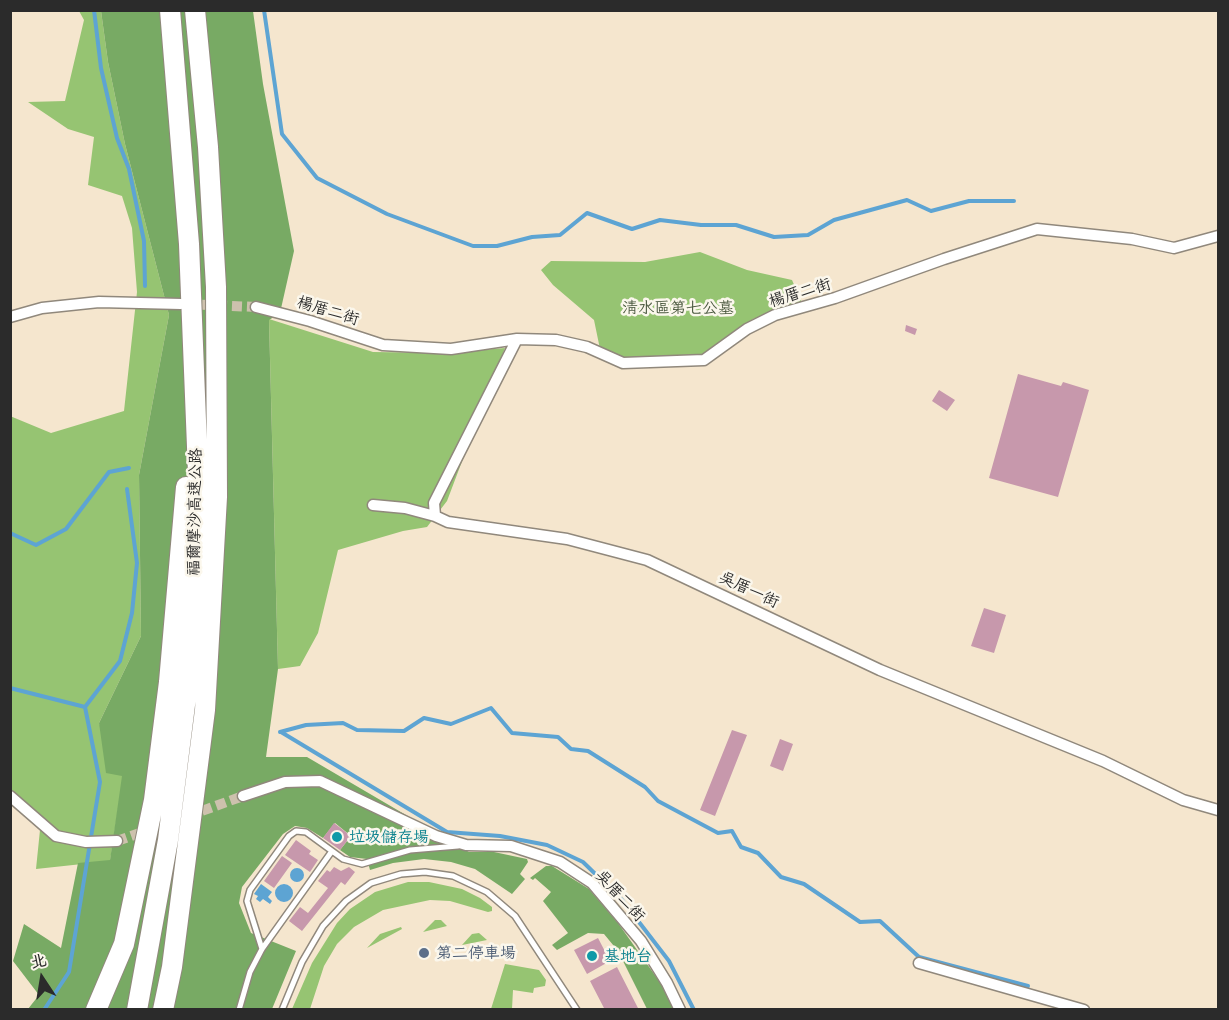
<!DOCTYPE html>
<meta charset="utf-8">
<style>
body{margin:0}
#map{position:relative;width:1229px;height:1020px;overflow:hidden;background:#f5e6ce;font-family:Delius,"LXGW WenKai TC",sans-serif}
canvas{display:block}
.frame{position:absolute;inset:0;border:12px solid #2b2b2b;pointer-events:none}
.north{position:absolute;left:12px;top:948px;width:60px;height:60px;-webkit-text-stroke:4px #fbf7ec;paint-order:stroke;rotate:348deg;font-size:16px;font-weight:700;line-height:24px;text-align:center;color:#2b2b2b}
.north::after{content:'';display:block;margin:auto;width:21px;height:27px;background:#2b2b2b;clip-path:polygon(50% 0,100% 100%,50% 72%,0 100%)}
</style>
<div id="map">
<canvas width="1229" height="1020"></canvas>
<div class="frame"></div>
<div class="north">北</div>
</div>
<script>
const ctx = document.querySelector('canvas').getContext('2d');
ctx.lineJoin = 'round';
function fillPath(path, color) {
  ctx.fillStyle = color;
  ctx.fill(path, 'evenodd');
}
function toPath(rows) {
  const path = new Path2D();
  for (const r of rows) {
    if (r.length === 3) {
      path.moveTo(r[0] + r[2], r[1]);
      path.arc(r[0], r[1], r[2], 0, 2 * Math.PI);
      continue;
    }
    path.moveTo(r[0], r[1]);
    for (let i = 2; i < r.length; i += 2) path.lineTo(r[i], r[i + 1]);
  }
  return path;
}
function strokePath(path, color, width, dash) {
  ctx.strokeStyle = color;
  ctx.lineWidth = width;
  ctx.lineCap = dash ? 'butt' : 'round';
  ctx.setLineDash(dash || []);
  ctx.stroke(path);
}
function drawText(font, color, halo, rows, align = 'center') {
  ctx.font = font + ' Delius,"LXGW WenKai TC",sans-serif';
  ctx.lineWidth = 5;
  ctx.setLineDash([]);
  ctx.textBaseline = 'middle';
  ctx.strokeStyle = halo;
  ctx.fillStyle = color;
  for (const [text, x, y, turn = 0] of rows) {
    ctx.save();
    ctx.translate(x, y);
    ctx.rotate((+turn || 0) * Math.PI / 180);
    ctx.textAlign = isNaN(turn) ? turn : align;
    if (halo) ctx.strokeText(text, 0, 0);
    ctx.fillText(text, 0, 0);
    ctx.restore();
  }
}
fillPath(toPath([
 [79,11,101,11,108,62,125,144,169,315,139,475,141,636,99,723,123,776,110,861,36,869,40,830,11,803,10,416,51,433,124,411,137,292,132,228,122,196,88,185,94,137,68,129,28,102,65,101,84,20],
 [700,252,747,270,792,280,802,303,753,319,698,358,627,359,600,349,594,320,553,285,541,270,551,261,645,262],
 [269,319,373,352,447,353,505,348,447,501,427,527,403,531,338,550,318,633,300,666,278,669],
 [408,882,429,882,462,889,480,898,492,907,492,911,488,912,450,901,430,900,383,910,354,927,337,944,324,966,310,1009,292,1009,312,963,337,923,350,909,375,892],
 [435,920,441,920,447,926,423,932],
 [401,927,402,929,367,948,380,934],
 [479,933,487,940,462,945,472,934],
 [505,964,539,970,546,980,545,986,534,988,533,993,513,990,512,1009,491,1009]
]), '#96c472');
fillPath(toPath([
 [101,11,253,11,263,84,294,251,280,313,269,320,278,669,266,757,307,757,469,852,494,852,527,859,528,862,520,874,525,879,512,894,475,869,451,862,424,859,393,863,370,870,367,859,350,857,340,850,351,836,335,823,323,838,307,828,295,826,283,834,242,887,239,903,251,933,296,951,272,1009,28,1009,39,995,13,961,24,924,61,948,78,863,110,860,122,776,106,773,99,723,141,636,139,475,169,315,125,144,108,62],
 [546,866,552,866,589,889,618,923,664,988,673,1009,647,1009,618,951,604,934,588,933,557,950,552,945,568,933,543,901,551,892,535,878,533,880,530,878]
]), '#78aa64');
fillPath(toPath([
 [297,875,7],
 [261,884,272,892,268,897,272,901,270,904,263,899,260,902,256,899,258,896,254,894],
 [284,893,9]
]), '#5da4d3');
strokePath(toPath([
 [94,10,101,68,117,138,129,169,144,241,145,286],
 [264,10,282,134,317,178,387,214,473,246,497,246,532,237,560,235,587,213,632,229,660,220,701,225,736,225,774,237,808,235,834,220,907,200,931,211,969,201,1014,201],
 [10,533,36,545,66,529,109,472,129,468],
 [10,688,85,707],
 [280,732,306,725,343,723,357,730,404,731,424,718,451,724,491,708,512,733,558,737,571,749,588,751,645,787,658,801,718,833,732,831,741,847,758,853,781,877,804,884,860,922,880,921,919,957,1028,986],
 [281,732,447,832,500,836,547,845,583,862,622,900,669,961,694,1010],
 [44,1010,69,972,100,782,85,707,120,661,132,613,137,563,127,489]
]), '#5da4d3', 4);
fillPath(toPath([
 [906,325,917,329,915,335,905,331],
 [1018,374,1061,386,1063,382,1089,390,1058,497,989,478],
 [939,390,955,400,947,411,932,401],
 [984,608,1006,615,994,653,971,646],
 [732,730,747,735,715,816,700,810],
 [780,739,793,744,783,771,770,766],
 [334,823,351,836,340,850,323,838],
 [296,840,311,851,309,854,318,860,310,872,285,855],
 [282,856,292,863,274,888,264,881],
 [334,867,341,871,349,867,355,872,345,885,341,882,302,931,289,921,300,907,308,913,328,888,318,881,327,870,330,872],
 [598,938,610,961,587,974,574,950],
 [617,967,639,1010,605,1010,590,981]
]), '#c798ac');
strokePath(toPath([
 [187,304,256,307],
 [188,816,243,796],
 [117,841,174,821]
]), '#cdc1ad', 10, [10, 5]);
const service = toPath([
 [262,949,247,901,250,890,289,836,296,831,306,832,332,851],
 [239,1010,250,972,262,949,332,851,343,859,362,864,410,850,458,846],
 [282,1010,302,962,323,926,346,901,371,883,401,874,425,872,453,876,487,892,515,916,577,1010]
]);
const minor = toPath([
 [256,307,310,321,383,345,451,349,517,339,556,340,587,347,623,363,704,360,747,329,775,315,835,298,944,259,1037,229,1132,239,1174,248,1218,236],
 [10,317,42,308,99,302,181,304],
 [517,339,434,503,435,516,448,522,567,539,647,560,880,670,1103,761,1183,800,1218,810],
 [373,505,405,508,435,516],
 [10,796,56,836,86,842,117,841],
 [243,796,285,782,320,781,436,836,466,845,511,846,560,862,592,883,641,941,667,983,680,1010],
 [919,963,1084,1010]
]);
const motorway = toPath([
 [96,1010,124,944,154,800,169,682,186,487],
 [137,1010,168,840,188,681,199,497,189,244,170,10],
 [163,1010,172,967,205,710,217,497,216,287,208,147,195,10]
]);
strokePath(service, '#90887c', 8);
strokePath(minor, '#90887c', 13);
strokePath(motorway, '#90887c', 22);
strokePath(service, '#fff', 5);
strokePath(minor, '#fff', 10);
strokePath(motorway, '#fff', 20);
for (const [x, y, r, color] of [
 [337,837,6,"#0f9aa8"],
 [424,953,6,"#5c6f8a"],
 [592,956,6,"#0f9aa8"]
]) {
  const dot = new Path2D();
  dot.arc(x, y, r, 0, 2 * Math.PI);
  ctx.fillStyle = color;
  ctx.fill(dot);
  strokePath(dot, '#fbf7ec', 2);
}
drawText('16px', '#2b2b2b', '#fbf7ec', [
 ["楊厝二街",800,293,-17],
 ["楊厝二街",328,311,17],
 ["福爾摩沙高速公路",195,512,-89],
 ["吳厝一街",749,590,25],
 ["吳厝二街",620,896,47]
]);
drawText('16px', '#4b5940', '#fbf7ec', [
 ["清水區第七公墓",678,308]
]);
drawText('16px', '#0d838f', '#fbf7ec', [
 ["垃圾儲存場",349,837],
 ["基地台",604,956]
], 'left');
drawText('16px', '#4e5e75', '#fbf7ec', [
 ["第二停車場",436,953]
], 'left');
</script>
